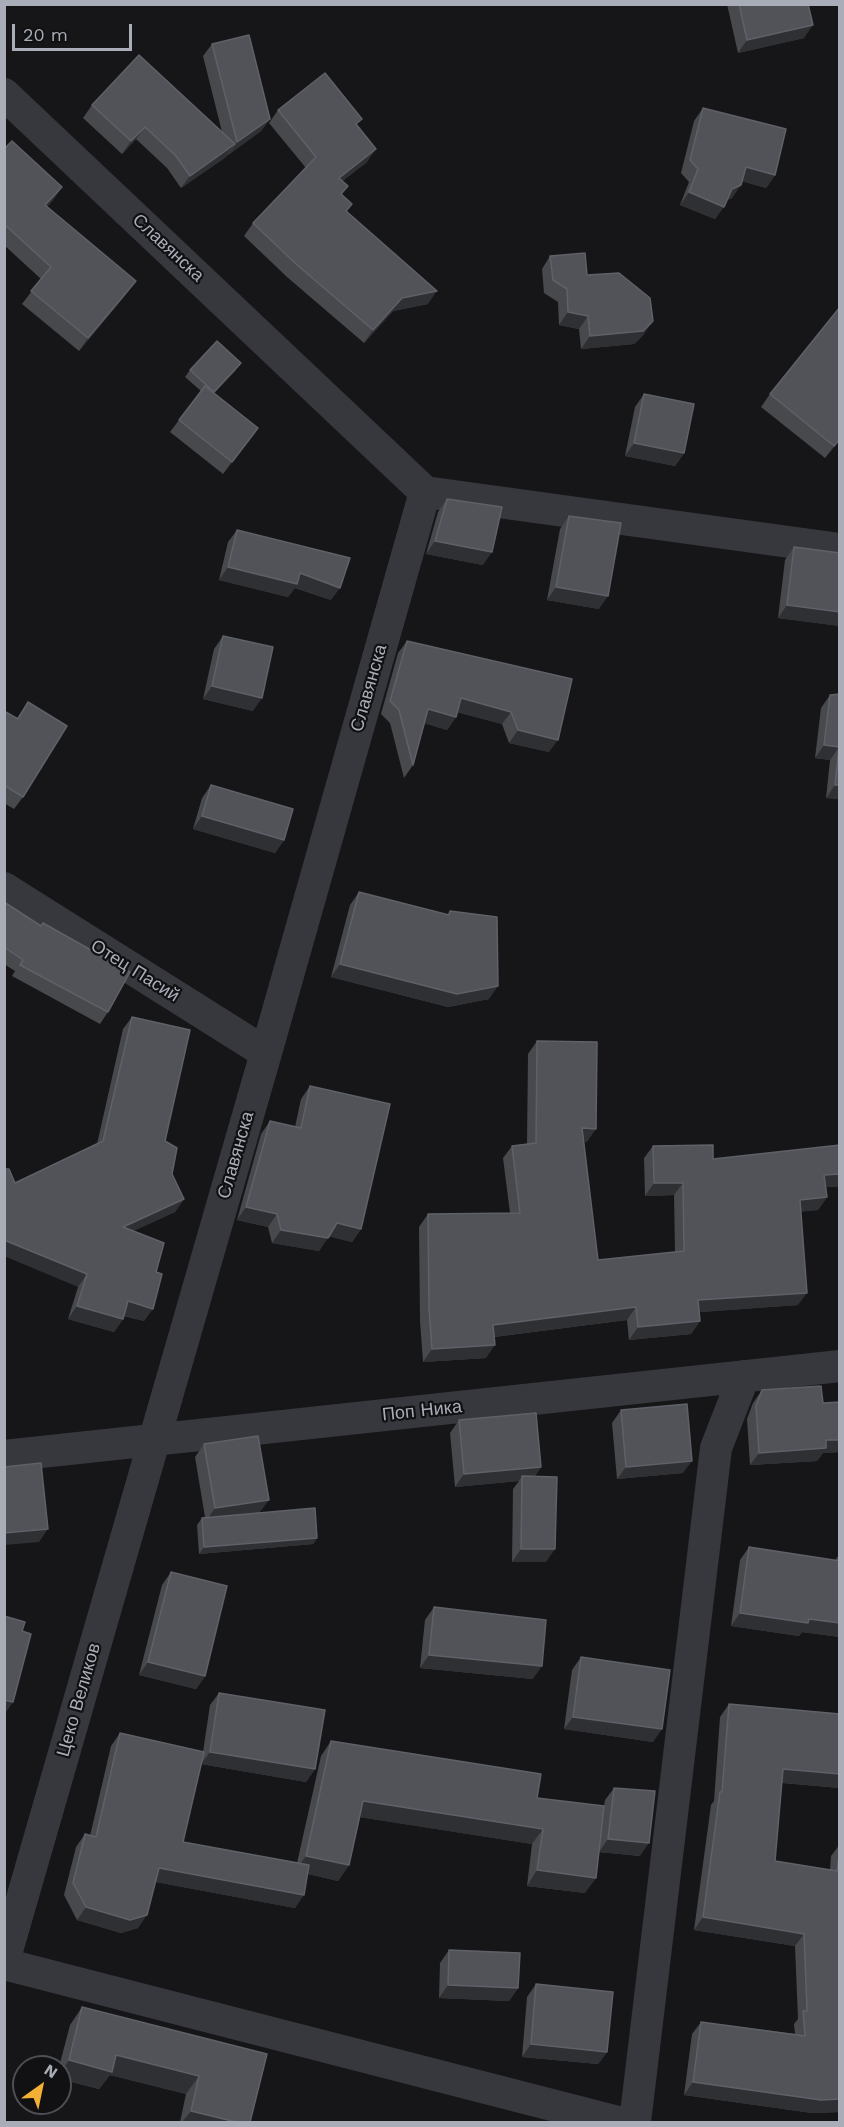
<!DOCTYPE html>
<meta charset="utf-8">
<style>
body{margin:0}
#map{position:relative;width:844px;height:2127px;overflow:hidden;background:#161618;font-family:"Work Sans",sans-serif}
canvas{display:block}
.frame{position:absolute;inset:0;border:6px solid #a8adb8;pointer-events:none}
.north{position:absolute;left:12px;top:2055px;width:60px;height:60px;box-sizing:border-box;background:#111113;border:2px solid #4d4f55;border-radius:50%;rotate:33deg;font-size:16px;font-weight:700;line-height:24px;text-align:center;color:#a8adb8}
.north::after{content:'';display:block;margin:auto;width:21px;height:27px;background:#f2b134;clip-path:polygon(50% 0,100% 100%,50% 72%,0 100%)}
.scale{position:absolute;left:12px;top:24px;width:120px;height:27px;box-sizing:border-box;border:3px solid #a8adb8;border-top:0;padding-left:8px;font-size:18px;line-height:21px;white-space:nowrap;color:#a8adb8;-webkit-text-stroke:4px #111113;paint-order:stroke}
</style>
<div id="map">
<canvas width="844" height="2127"></canvas>
<div class="frame"></div>
<div class="north">N</div>
<div class="scale">20 m</div>
</div>
<script>
const ctx = document.querySelector('canvas').getContext('2d');
ctx.lineJoin = 'round';
function toPath(rows) {
  const path = new Path2D();
  for (const r of rows) {
    path.moveTo(r[0], r[1]);
    for (let i = 2; i < r.length; i += 2) path.lineTo(r[i], r[i + 1]);
  }
  return path;
}
function strokePath(path, color, width, dash) {
  ctx.strokeStyle = color;
  ctx.lineWidth = width;
  ctx.lineCap = dash ? 'butt' : 'round';
  ctx.setLineDash(dash || []);
  ctx.stroke(path);
}
function fillPath(path, color) {
  ctx.fillStyle = color;
  ctx.fill(path, 'evenodd');
}
function drawText(font, color, halo, rows, align = 'center') {
  ctx.font = font + ' "Work Sans",sans-serif';
  ctx.lineWidth = 4.5;
  ctx.setLineDash([]);
  ctx.textBaseline = 'middle';
  ctx.strokeStyle = halo;
  ctx.fillStyle = color;
  for (const [text, x, y, turn = 0] of rows) {
    ctx.save();
    ctx.translate(x, y);
    ctx.rotate((+turn || 0) * Math.PI / 180);
    ctx.textAlign = isNaN(turn) ? turn : align;
    if (halo) ctx.strokeText(text, 0, 0);
    ctx.fillText(text, 0, 0);
    ctx.restore();
  }
}
strokePath(toPath([
 [4,94,425,492,266,1053,4,1961],
 [425,492,840,549],
 [4,888,266,1053],
 [4,1456,840,1366],
 [4,1964,618,2122],
 [635,2122,716,1448,744,1376]
]), '#37383d', 32);
fillPath(toPath([
 [727,4,808,4,804,38,738,53],
 [212,44,270,119,261,131,228,155,228,154,226,157,181,188,167,168,136,139,122,154,83,118,92,105,222,132,203,56],
 [703,108,775,175,766,188,742,181,732,198,727,200,715,219,680,205,689,182,681,173,694,121],
 [278,110,357,126,367,162,342,181,348,186,342,194,347,212,428,304,393,311,364,343,287,277,244,236,253,223,306,168,269,123],
 [4,149,62,187,53,200,47,207,127,293,79,351,22,304,41,279,4,245],
 [550,256,587,275,644,334,634,344,581,349,579,329,559,325,558,302,544,293,542,269],
 [840,307,840,440,825,458,761,407,770,394],
 [190,370,236,370,214,393,258,428,223,474,170,432,201,391,185,377],
 [644,394,684,453,675,466,625,456,635,407],
 [447,499,483,565,426,554,438,512],
 [569,516,599,609,547,600,560,529],
 [237,530,331,600,295,588,288,597,219,580,228,542],
 [794,547,840,553,840,626,778,618,785,560],
 [223,636,253,711,203,699,214,649],
 [407,641,572,679,549,752,509,743,502,724,457,712,456,717,447,730,425,723,413,765,404,778,390,723,381,714,398,653],
 [840,694,840,799,826,798,830,760,815,758,821,708,830,695],
 [28,702,23,797,14,809,4,803,4,711,17,718],
 [211,785,284,840,275,853,193,829,202,798],
 [359,892,447,915,450,911,489,999,448,1007,331,977,350,905],
 [4,902,108,1012,100,1024,12,976,15,971,4,964],
 [132,1017,165,1141,172,1174,184,1199,175,1212,133,1231,156,1272,144,1321,124,1316,123,1319,114,1332,68,1319,78,1287,15,1183,97,1144,123,1029],
 [537,1041,587,1142,584,1141,598,1260,675,1252,674,1195,645,1196,644,1158,653,1146,713,1159,839,1145,838,1116,840,1114,840,1187,826,1187,827,1197,818,1210,801,1211,798,1305,699,1312,700,1321,691,1334,629,1340,627,1320,494,1337,486,1358,423,1362,420,1321,419,1227,428,1214,510,1213,503,1158,512,1146,527,1144,528,1054],
 [310,1086,361,1229,352,1242,328,1236,319,1251,272,1243,268,1227,237,1220,261,1134,270,1121,295,1127,301,1099],
 [762,1390,823,1403,840,1402,840,1452,823,1453,817,1461,750,1465,747,1419,753,1403],
 [621,1410,683,1473,617,1479,612,1423],
 [459,1420,541,1467,535,1476,546,1562,512,1562,513,1489,519,1481,455,1487,450,1433],
 [204,1444,260,1512,317,1538,313,1544,199,1554,197,1525,202,1518,205,1517,195,1457],
 [749,1547,835,1560,840,1554,840,1637,802,1632,799,1636,731,1626,740,1560],
 [171,1572,205,1676,196,1689,139,1675,162,1585],
 [434,1607,533,1679,420,1668,425,1620],
 [581,1657,653,1742,564,1729,572,1670],
 [219,1693,315,1769,306,1782,201,1764,183,1842,297,1863,321,1756,331,1741,537,1798,604,1806,605,1800,614,1788,640,1856,599,1852,585,1893,527,1886,532,1844,360,1817,349,1865,338,1881,308,1874,295,1908,156,1882,138,1928,121,1933,77,1920,64,1895,76,1847,85,1834,90,1836,111,1746,120,1733,203,1752,210,1705],
 [729,1704,840,1714,840,1788,782,1783,775,1861,830,1870,831,1856,840,1844,840,2112,812,2113,684,2095,692,2034,701,2022,795,2034,794,2024,798,2019,795,1946,694,1930,711,1805,714,1801,720,1717],
 [449,1950,518,1988,509,2001,439,1998,440,1963],
 [536,1984,607,2052,598,2064,522,2057,527,1997],
 [82,2007,267,2054,250,2122,180,2122,186,2094,110,2075,99,2089,60,2079,59,2067,70,2025]
]), '#47494d');
fillPath(toPath([
 [813,25,804,38,738,53,747,40],
 [270,119,261,131,228,155,237,142],
 [145,127,136,139,122,154,131,141],
 [235,144,226,157,181,188,190,176],
 [376,149,367,162,330,191,339,178],
 [746,167,775,175,766,188,737,180],
 [741,185,732,198,723,201,732,189],
 [62,187,53,200,37,218,45,205],
 [689,192,724,207,715,219,680,205],
 [136,281,127,293,79,351,88,338],
 [437,291,428,304,393,311,364,343,373,330,402,298],
 [568,312,588,316,579,329,559,325],
 [653,321,644,334,634,344,581,349,590,336],
 [241,363,236,370,209,399,214,392],
 [258,428,249,441,223,474,232,462],
 [840,439,840,440,825,458,834,446],
 [634,443,684,453,675,466,625,456],
 [435,541,492,552,483,565,426,554],
 [228,567,300,573,340,588,331,600,295,588,288,597,219,580],
 [556,587,608,596,599,609,547,600],
 [787,605,840,612,840,626,778,618],
 [212,686,262,698,253,711,203,699],
 [461,698,511,712,502,724,452,711],
 [428,709,456,717,447,730,419,722],
 [518,730,558,740,549,752,509,743],
 [824,745,839,747,830,760,815,758],
 [835,785,840,785,840,799,826,798],
 [202,816,284,840,275,853,193,829],
 [340,964,498,986,489,999,448,1007,331,977],
 [582,1128,596,1129,587,1142,573,1141],
 [840,1174,840,1187,815,1187,824,1175],
 [654,1183,683,1183,674,1195,645,1196],
 [827,1197,818,1210,791,1213,800,1200],
 [184,1199,175,1212,114,1240,123,1227],
 [246,1207,277,1214,268,1227,237,1220],
 [337,1223,361,1229,352,1242,328,1236],
 [281,1230,328,1238,319,1251,272,1243],
 [4,1240,87,1274,78,1287,4,1256],
 [807,1293,798,1305,689,1313,698,1300],
 [128,1301,153,1309,144,1321,119,1314],
 [77,1306,123,1319,114,1332,68,1319],
 [636,1307,627,1320,484,1338,493,1325],
 [700,1321,691,1334,629,1340,638,1327],
 [495,1345,486,1358,423,1362,432,1349],
 [826,1440,840,1440,840,1452,823,1453,817,1461,750,1465,759,1453],
 [692,1461,683,1473,617,1479,626,1467],
 [541,1467,532,1480,522,1476,519,1481,455,1487,464,1474],
 [269,1500,260,1512,206,1521,215,1508],
 [48,1529,39,1542,4,1545,4,1533],
 [317,1538,313,1544,199,1554,204,1547],
 [521,1549,555,1549,546,1562,512,1562],
 [740,1613,809,1619,840,1623,840,1637,802,1632,799,1636,731,1626],
 [429,1655,542,1666,533,1679,420,1668],
 [148,1662,205,1676,196,1689,139,1675],
 [4,1700,13,1702,4,1715],
 [573,1717,662,1729,653,1742,564,1729],
 [210,1752,315,1769,306,1782,201,1764],
 [783,1769,840,1774,840,1788,774,1782],
 [363,1801,543,1829,532,1844,352,1816],
 [608,1839,649,1843,640,1856,599,1852],
 [306,1856,349,1865,338,1881,295,1871],
 [159,1868,304,1895,295,1908,150,1881],
 [537,1870,596,1878,585,1893,527,1886],
 [86,1907,147,1915,138,1928,121,1933,77,1920],
 [703,1917,804,1934,795,1946,694,1930],
 [448,1985,518,1988,509,2001,439,1998],
 [531,2044,607,2052,598,2064,522,2057],
 [116,2055,199,2076,186,2094,110,2075,99,2089,60,2079,60,2074,69,2060],
 [693,2082,840,2099,840,2112,812,2113,684,2095],
 [191,2111,236,2122,182,2122]
]), '#2f3033');
const building = toPath([
 [739,4,808,4,813,25,747,40,739,4],
 [249,35,270,119,237,142,212,44,249,35],
 [139,55,235,144,190,176,176,156,145,127,131,141,92,105,139,55],
 [325,73,362,119,356,124,376,149,339,178,348,186,341,194,352,204,346,211,437,291,402,298,373,330,296,264,253,223,316,157,278,110,325,73],
 [703,108,786,129,775,175,746,167,741,185,732,189,724,207,689,192,698,169,690,160,703,108],
 [12,141,62,187,45,205,136,281,88,338,31,291,51,267,4,224,4,149,12,141],
 [585,253,587,275,619,273,650,298,653,321,643,331,590,336,588,316,568,312,567,289,553,280,550,256,585,253],
 [840,307,840,439,834,446,770,394,840,307],
 [217,341,241,363,214,392,190,370,217,341],
 [205,386,258,428,232,462,179,420,205,386],
 [644,394,694,404,684,453,634,443,644,394],
 [447,499,502,507,492,552,435,541,447,499],
 [569,516,621,523,608,596,556,587,569,516],
 [237,530,350,558,340,588,300,573,297,584,228,567,237,530],
 [794,547,840,553,840,612,787,605,794,547],
 [223,636,273,647,262,698,212,686,223,636],
 [407,641,572,679,558,740,518,730,511,712,461,698,456,717,428,709,413,765,399,710,390,701,407,641],
 [840,694,840,785,835,785,839,747,824,745,830,695,840,694],
 [28,702,67,726,23,797,4,785,4,711,18,719,28,702],
 [211,785,293,809,284,840,202,816,211,785],
 [359,892,449,915,450,911,497,917,498,986,457,994,340,964,359,892],
 [4,902,41,926,43,923,130,972,108,1012,20,965,23,960,4,947,4,902],
 [132,1017,190,1030,165,1141,177,1148,172,1174,184,1199,123,1227,164,1243,156,1272,162,1274,153,1309,128,1301,123,1319,77,1306,87,1274,4,1240,4,1169,9,1169,15,1183,103,1141,132,1017],
 [537,1041,597,1042,596,1129,582,1128,598,1260,684,1251,683,1183,654,1183,653,1146,713,1145,713,1159,840,1145,840,1174,824,1175,827,1197,800,1200,807,1293,698,1300,700,1321,638,1327,636,1307,493,1325,495,1345,432,1349,429,1308,428,1214,520,1213,512,1146,536,1143,537,1041],
 [310,1086,390,1104,361,1229,337,1223,328,1238,281,1230,277,1214,246,1207,270,1121,301,1128,310,1086],
 [821,1386,823,1403,840,1402,840,1440,826,1440,826,1448,759,1453,756,1406,762,1390,821,1386],
 [687,1404,692,1461,626,1467,621,1410,687,1404],
 [536,1413,541,1467,464,1474,459,1420,536,1413],
 [258,1436,269,1500,215,1508,204,1444,258,1436],
 [41,1463,48,1529,4,1533,4,1467,41,1463],
 [522,1476,557,1477,555,1549,521,1549,522,1476],
 [315,1508,317,1538,204,1547,202,1518,315,1508],
 [749,1547,840,1561,840,1623,809,1619,808,1623,740,1613,749,1547],
 [171,1572,227,1586,205,1676,148,1662,171,1572],
 [434,1607,546,1620,542,1666,429,1655,434,1607],
 [4,1616,25,1622,22,1631,31,1634,13,1702,4,1700,4,1616],
 [581,1657,670,1670,662,1729,573,1717,581,1657],
 [219,1693,325,1710,315,1769,210,1752,219,1693],
 [729,1704,840,1714,840,1774,783,1769,775,1861,837,1871,840,1849,840,2099,821,2100,693,2082,701,2022,805,2036,803,2011,807,2011,804,1934,703,1917,720,1792,722,1792,729,1704],
 [120,1733,204,1752,183,1842,309,1865,304,1895,159,1868,147,1915,130,1920,86,1907,73,1883,85,1834,96,1837,120,1733],
 [331,1741,541,1774,537,1798,604,1806,596,1878,537,1870,543,1829,363,1801,349,1865,306,1856,331,1741],
 [614,1788,655,1791,649,1843,608,1839,614,1788],
 [449,1950,520,1953,518,1988,448,1985,449,1950],
 [536,1984,613,1992,607,2052,531,2044,536,1984],
 [82,2007,267,2054,250,2122,236,2122,191,2111,199,2076,116,2055,112,2072,69,2060,82,2007]
]);
fillPath(building, '#525359');
strokePath(building, '#5f6168', 1.5);
drawText('18px', '#a8adb8', '#111113', [
 ["Славянска",168,248,43],
 ["Славянска",369,688,-74],
 ["Отец Пасий",135,971,32],
 ["Славянска",236,1155,-74],
 ["Поп Ника",422,1411,-6],
 ["Цеко Великов",79,1700,-74]
]);
</script>
